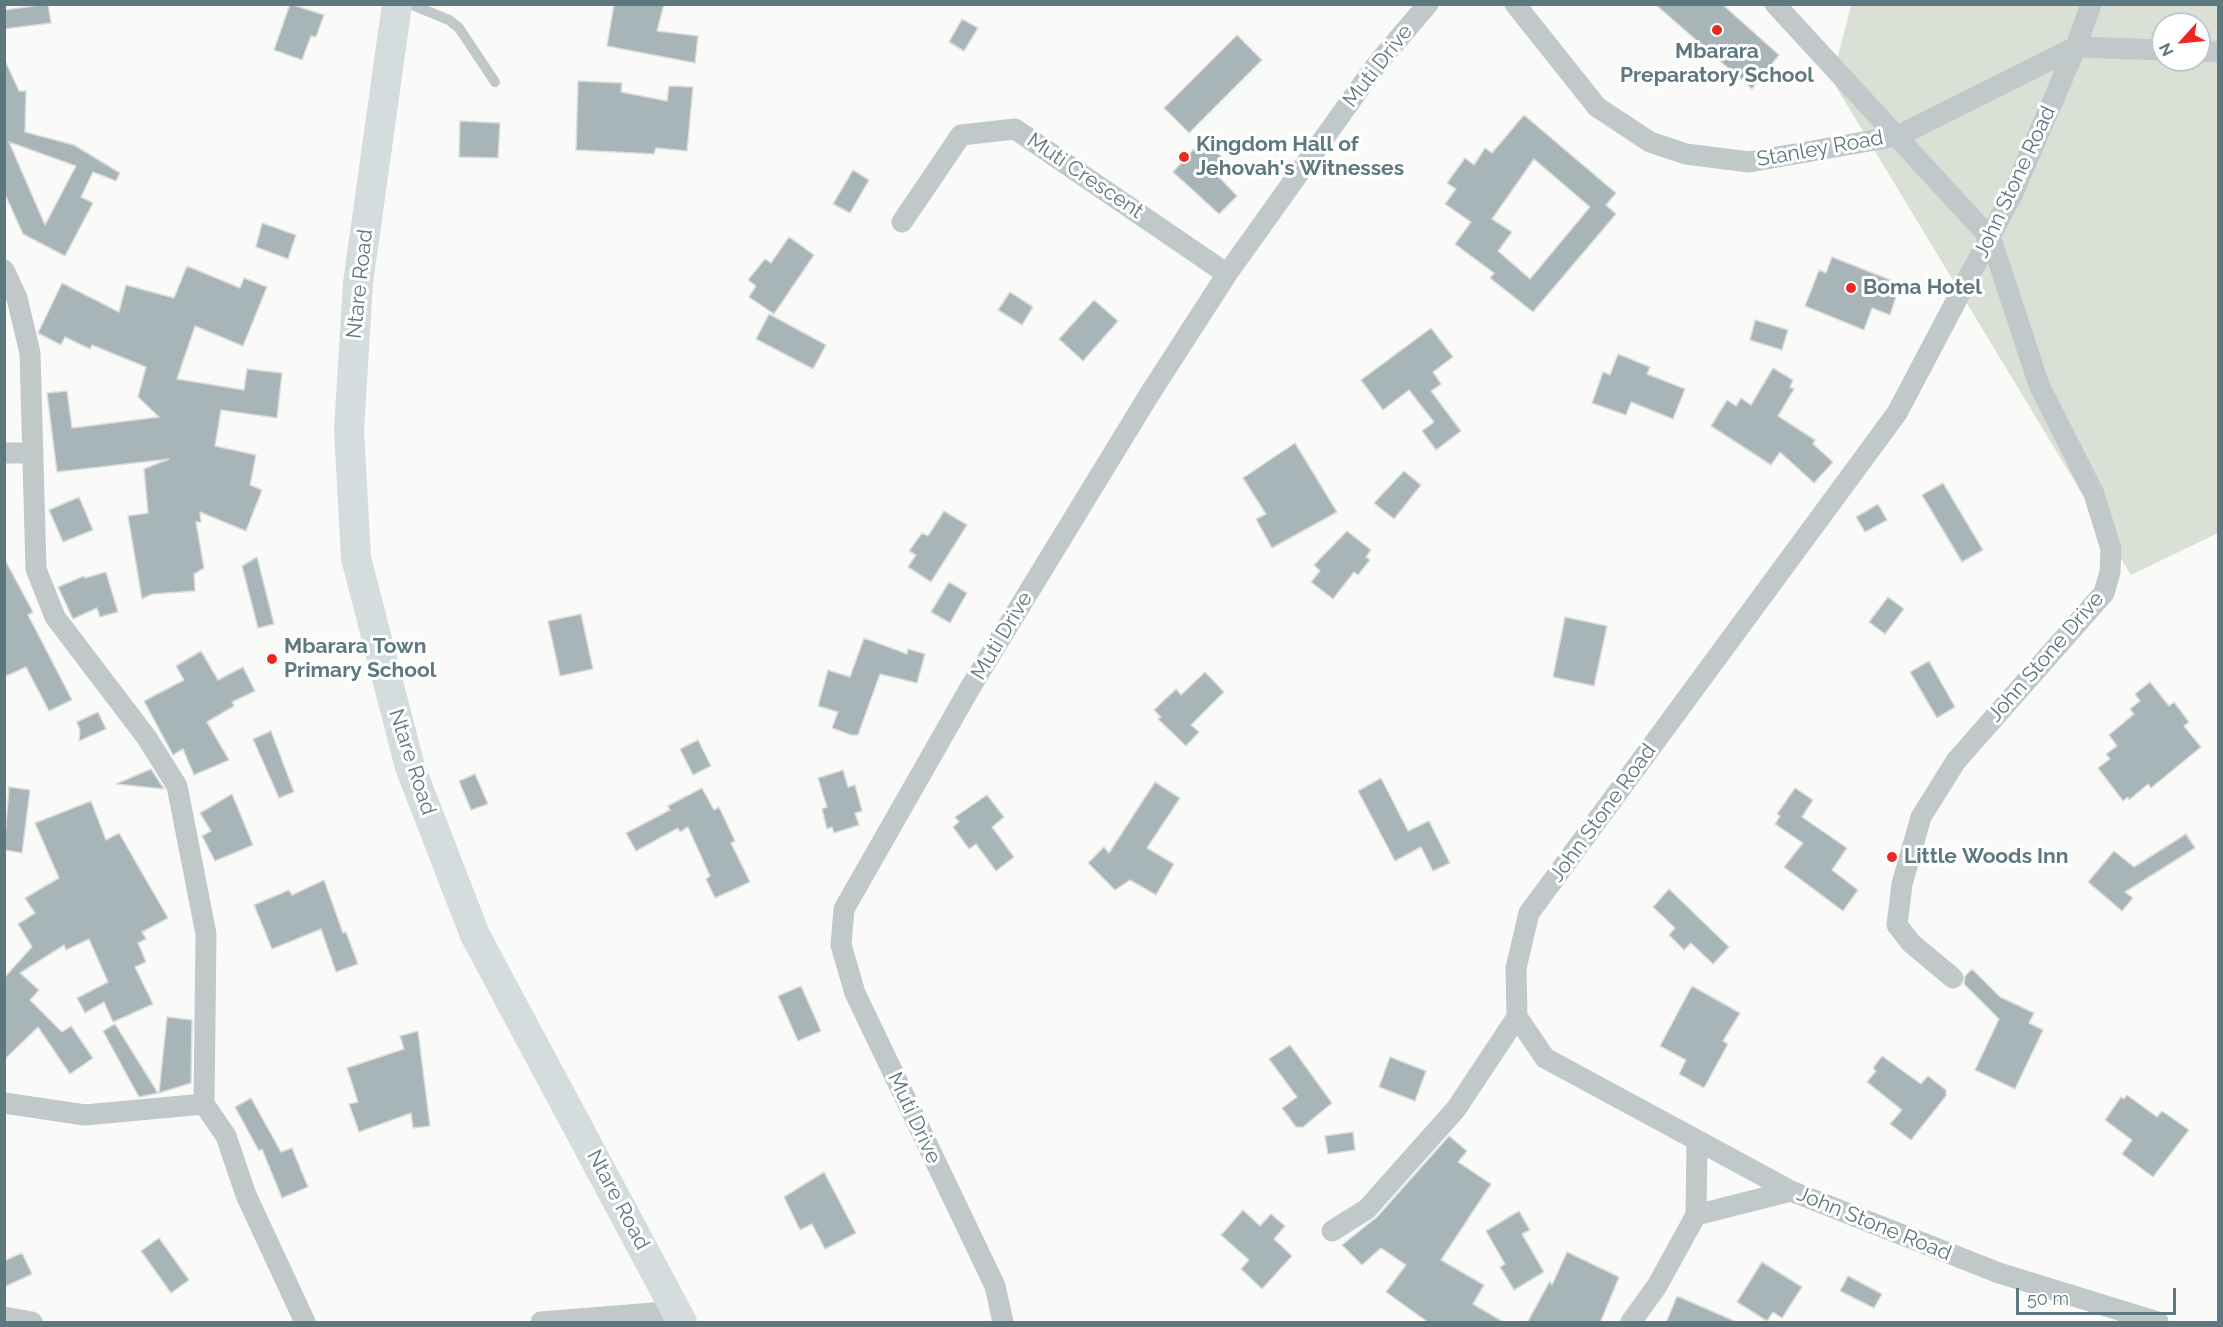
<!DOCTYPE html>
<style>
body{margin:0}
#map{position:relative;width:2223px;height:1327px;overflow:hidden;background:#fafaf8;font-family:Raleway,sans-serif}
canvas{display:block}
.frame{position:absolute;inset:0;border:6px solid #5e787f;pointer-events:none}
.north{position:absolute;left:2151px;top:12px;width:60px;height:60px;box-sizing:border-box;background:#fff;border:2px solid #bfc9cc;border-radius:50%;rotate:243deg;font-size:16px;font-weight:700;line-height:24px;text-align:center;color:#5e787f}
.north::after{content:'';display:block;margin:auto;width:21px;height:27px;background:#ef2723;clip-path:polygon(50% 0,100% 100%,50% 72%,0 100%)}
.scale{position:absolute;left:2016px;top:1288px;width:160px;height:27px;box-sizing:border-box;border:3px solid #5e787f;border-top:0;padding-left:8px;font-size:18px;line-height:21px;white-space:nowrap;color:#5e787f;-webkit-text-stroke:4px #fff;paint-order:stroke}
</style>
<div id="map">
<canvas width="2223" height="1327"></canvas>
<div class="frame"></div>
<div class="north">N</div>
<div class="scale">50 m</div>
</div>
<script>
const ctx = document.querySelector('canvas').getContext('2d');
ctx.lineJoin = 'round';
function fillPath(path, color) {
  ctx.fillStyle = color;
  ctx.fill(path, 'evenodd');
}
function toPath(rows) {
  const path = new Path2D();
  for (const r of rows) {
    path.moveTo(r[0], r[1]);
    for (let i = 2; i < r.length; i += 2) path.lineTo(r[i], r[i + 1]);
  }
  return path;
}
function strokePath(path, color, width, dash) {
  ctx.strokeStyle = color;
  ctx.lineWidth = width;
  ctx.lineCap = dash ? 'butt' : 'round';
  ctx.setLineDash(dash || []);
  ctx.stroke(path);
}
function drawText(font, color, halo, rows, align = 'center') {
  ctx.font = font + ' Raleway,sans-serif';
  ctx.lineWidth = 6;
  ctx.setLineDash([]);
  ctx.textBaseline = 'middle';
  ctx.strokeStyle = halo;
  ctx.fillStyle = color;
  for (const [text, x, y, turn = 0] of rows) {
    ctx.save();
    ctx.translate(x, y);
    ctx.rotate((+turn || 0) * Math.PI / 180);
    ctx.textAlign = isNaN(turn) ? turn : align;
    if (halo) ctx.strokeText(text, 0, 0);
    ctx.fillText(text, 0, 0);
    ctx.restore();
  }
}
fillPath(toPath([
 [1851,5,2218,5,2218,533,2131,575,1832,80],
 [2163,24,2199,24,2199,60,2163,60]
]), '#dbe0d6');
const building = toPath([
 [48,4,51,23,4,29,4,10,48,4],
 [290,4,324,15,316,37,311,36,302,60,274,50,290,4],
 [614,4,664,4,657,31,698,36,695,63,607,46,614,4],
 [1655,4,1722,4,1779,55,1752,89,1655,4],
 [962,19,978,28,964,51,949,42,962,19],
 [1237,35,1262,60,1189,133,1164,108,1237,35],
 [4,58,19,91,26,91,25,132,74,145,120,173,116,181,93,172,81,197,93,203,65,256,23,234,4,192,4,58],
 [9,142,76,166,45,225,9,142],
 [578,81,622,83,621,92,667,101,669,86,693,87,687,151,656,148,654,154,576,150,578,81],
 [1524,115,1616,193,1606,205,1616,214,1533,312,1490,278,1494,273,1455,244,1471,222,1445,204,1456,189,1447,183,1465,158,1474,165,1485,148,1492,153,1524,115],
 [1534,159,1590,207,1530,279,1498,251,1512,232,1492,219,1534,159],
 [460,121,500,123,498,158,459,157,460,121],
 [1202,140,1229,163,1218,176,1237,196,1219,214,1173,172,1202,140],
 [853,170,869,180,850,213,833,204,853,170],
 [262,223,296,235,288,259,256,247,262,223],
 [789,237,814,255,774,314,749,297,756,286,748,280,765,259,771,263,789,237],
 [1832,257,1893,281,1888,294,1896,297,1890,315,1872,308,1864,330,1805,306,1819,270,1826,273,1832,257],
 [187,266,240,288,244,278,267,287,243,346,195,326,177,379,244,390,247,369,282,373,277,418,221,410,215,446,256,455,250,485,262,490,246,531,200,512,201,522,196,522,204,568,194,574,195,591,152,594,142,599,128,516,148,513,144,469,169,459,57,472,47,393,67,391,72,428,159,417,138,397,146,367,92,345,90,349,65,337,61,345,38,333,62,283,119,312,126,285,174,298,187,266],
 [1010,292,1033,307,1022,325,998,310,1010,292],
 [1094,300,1118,321,1083,361,1059,339,1094,300],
 [769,314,826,345,813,369,756,339,769,314],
 [1755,320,1788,330,1782,350,1750,340,1755,320],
 [1431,328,1453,357,1433,372,1441,384,1431,391,1461,431,1436,450,1422,431,1434,422,1409,390,1383,410,1361,380,1431,328],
 [1618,354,1650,367,1647,374,1685,389,1673,419,1631,402,1626,415,1592,403,1603,372,1610,375,1618,354],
 [1773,368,1793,380,1790,387,1794,389,1778,416,1815,440,1813,444,1833,462,1814,483,1780,452,1771,465,1711,426,1727,400,1736,406,1741,398,1751,405,1773,368],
 [1295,443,1337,512,1272,548,1256,519,1266,514,1243,478,1295,443],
 [1404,471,1421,485,1394,519,1374,503,1404,471],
 [1943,483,1983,550,1962,562,1922,495,1943,483],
 [79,497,93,530,63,542,49,510,79,497],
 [1878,504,1887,520,1865,532,1856,517,1878,504],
 [944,511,967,525,931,582,908,567,916,555,909,551,922,533,928,536,944,511],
 [1347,531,1371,550,1366,557,1370,560,1358,575,1354,572,1333,599,1311,582,1320,571,1314,565,1347,531],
 [257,557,274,624,258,628,242,566,257,557],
 [4,558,33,612,28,615,72,700,49,711,26,667,4,677,4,558],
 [106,572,118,612,100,617,97,608,73,619,58,587,84,576,85,578,106,572],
 [949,582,967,593,950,623,931,612,949,582],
 [1888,597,1904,609,1885,634,1869,622,1888,597],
 [581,614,593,669,560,676,548,621,581,614],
 [1565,617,1607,626,1594,686,1553,677,1565,617],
 [864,638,907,654,908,649,925,654,917,683,880,674,858,735,851,735,832,728,838,712,818,706,828,670,850,677,864,638],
 [201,651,218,680,243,667,255,691,232,702,234,706,207,722,229,760,194,775,183,749,173,755,144,701,184,680,176,666,201,651],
 [1929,661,1955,707,1937,718,1910,672,1929,661],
 [1205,672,1224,692,1191,725,1199,732,1186,746,1158,719,1161,717,1154,710,1176,689,1181,695,1205,672],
 [2150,682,2169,706,2174,702,2189,722,2184,726,2201,747,2151,788,2148,784,2129,800,2128,797,2123,801,2098,768,2110,759,2106,754,2117,746,2109,735,2134,714,2130,709,2140,701,2135,694,2150,682],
 [98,712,106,729,79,741,80,730,77,722,98,712],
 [271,731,294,792,279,798,253,739,271,731],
 [698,740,711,766,693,775,680,749,698,740],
 [151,769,164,789,116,784,151,769],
 [843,770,848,787,855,785,862,811,855,813,859,825,834,833,832,827,827,829,822,809,827,807,818,778,843,770],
 [475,774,488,804,471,810,459,781,475,774],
 [1381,778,1408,831,1429,821,1450,863,1433,871,1421,847,1395,861,1358,791,1381,778],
 [1155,782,1180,798,1147,848,1174,864,1156,895,1130,880,1115,890,1088,863,1104,847,1109,853,1155,782],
 [9,787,30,790,22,853,4,850,9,787],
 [702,788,714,810,719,807,735,841,731,843,750,882,715,898,706,879,710,876,688,827,680,832,678,828,636,851,626,833,670,810,668,806,702,788],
 [1795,788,1813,800,1802,817,1847,848,1832,870,1858,890,1843,911,1784,867,1803,843,1775,824,1780,816,1777,814,1795,788],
 [232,794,253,845,215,861,202,836,211,831,200,813,232,794],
 [987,795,1004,817,992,827,1014,857,996,871,976,844,969,849,953,827,959,822,955,817,987,795],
 [91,801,106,840,119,833,168,918,142,932,146,939,138,943,146,962,135,967,153,1004,113,1022,104,1002,85,1013,77,998,108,982,89,939,66,950,64,945,20,973,39,990,30,1000,62,1032,71,1026,93,1058,70,1074,38,1027,4,1060,4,978,32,947,18,924,35,913,25,898,59,878,35,823,91,801],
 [2186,834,2195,848,2125,892,2133,898,2122,911,2088,882,2114,851,2134,867,2186,834],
 [324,880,343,933,346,932,358,964,336,972,321,929,272,949,254,905,289,890,292,895,324,880],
 [1669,889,1729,947,1713,964,1691,943,1684,950,1669,935,1675,928,1653,907,1669,889],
 [1972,969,2000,997,2034,1013,2029,1023,2043,1030,2015,1089,1975,1070,1999,1019,1964,984,1965,976,1972,969],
 [801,986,821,1031,798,1041,778,996,801,986],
 [1692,986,1740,1013,1723,1041,1728,1044,1704,1088,1679,1074,1686,1060,1660,1046,1692,986],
 [167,1017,192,1020,191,1083,159,1093,167,1017],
 [115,1024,158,1093,139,1097,103,1031,115,1024],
 [418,1031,430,1126,413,1128,411,1113,359,1132,349,1104,358,1102,347,1068,404,1049,400,1036,418,1031],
 [1290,1045,1332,1103,1303,1127,1296,1127,1282,1108,1297,1097,1269,1059,1290,1045],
 [1882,1056,1921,1084,1928,1076,1946,1090,1946,1096,1911,1140,1890,1124,1902,1110,1867,1082,1876,1071,1873,1068,1882,1056],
 [1390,1057,1426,1071,1415,1101,1379,1087,1390,1057],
 [2127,1095,2157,1117,2162,1111,2189,1130,2153,1177,2122,1154,2132,1140,2105,1120,2121,1097,2124,1099,2127,1095],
 [251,1098,281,1152,292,1148,308,1187,282,1198,262,1149,259,1151,235,1107,251,1098],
 [1353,1132,1355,1150,1328,1154,1325,1136,1353,1132],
 [1449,1136,1467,1151,1458,1162,1491,1184,1441,1260,1484,1285,1473,1304,1505,1323,1429,1323,1386,1292,1406,1265,1381,1248,1362,1265,1342,1245,1377,1217,1449,1136],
 [824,1172,856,1233,825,1249,812,1224,800,1230,784,1197,824,1172],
 [1243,1210,1260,1226,1271,1214,1285,1226,1274,1239,1292,1256,1262,1289,1241,1269,1249,1260,1221,1235,1243,1210],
 [1519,1211,1530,1230,1522,1234,1544,1272,1514,1290,1500,1267,1505,1264,1486,1231,1519,1211],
 [159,1238,189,1280,171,1293,141,1251,159,1238],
 [1567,1252,1619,1277,1600,1323,1527,1323,1550,1281,1552,1285,1567,1252],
 [22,1253,32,1274,4,1287,4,1261,22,1253],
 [1762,1262,1802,1287,1782,1318,1773,1312,1767,1321,1737,1302,1762,1262],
 [1848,1276,1882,1294,1874,1308,1840,1291,1848,1276],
 [1677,1296,1739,1323,1666,1323,1677,1296]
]);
fillPath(building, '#a7b5b8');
strokePath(building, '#dcdcda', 1.5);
strokePath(toPath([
 [410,4,449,20,459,28,495,82]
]), '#c0c8ca', 10);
strokePath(toPath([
 [1515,4,1597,107,1650,142,1686,154,1749,162,1898,136,2076,47,2163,50],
 [1775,4,1991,239,2039,385,2094,494,2111,549,2110,572,2104,593,1956,761,1921,817,1902,884,1897,925,1911,943,1953,978],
 [2091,4,2076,47,2013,193,1897,413,1529,913,1516,968,1517,1017,1545,1058,1791,1191,1999,1273,2158,1322],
 [2199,51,2218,52],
 [902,222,961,135,1015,129,1227,274],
 [4,270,17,298,30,353,36,569,55,617,147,738,177,786,206,934,204,1104,226,1136,246,1195,305,1322],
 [4,453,33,453],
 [4,1103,85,1115,204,1104],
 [1696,1215,1791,1191],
 [1332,1231,1367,1209,1456,1109,1517,1017],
 [4,1317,32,1322],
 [541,1322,678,1311],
 [1003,1322,995,1286,855,993,841,945,844,909,970,688,1149,395,1227,274,1377,64,1428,4],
 [1631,1322,1657,1286,1696,1215,1697,1140]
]), '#c0c8ca', 21);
strokePath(toPath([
 [397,4,358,283,349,430,356,558,410,767,475,935,682,1322]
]), '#d5dcde', 30);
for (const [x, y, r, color] of [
 [1717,30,6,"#ef2723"],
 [1184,157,6,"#ef2723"],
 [1851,288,6,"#ef2723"],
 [272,659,6,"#ef2723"],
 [1892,857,6,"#ef2723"]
]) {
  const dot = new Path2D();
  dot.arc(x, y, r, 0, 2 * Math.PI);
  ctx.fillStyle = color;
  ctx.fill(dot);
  strokePath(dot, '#fff', 2);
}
drawText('bold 21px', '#5e787f', '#fff', [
 ["Mbarara",1717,52,"center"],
 ["Preparatory School",1717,76,"center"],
 ["Kingdom Hall of",1196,145],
 ["Jehovah's Witnesses",1196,169],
 ["Boma Hotel",1863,288],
 ["Mbarara Town",284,647],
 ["Primary School",284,671],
 ["Little Woods Inn",1904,857]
], 'left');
drawText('21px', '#5e787f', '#fff', [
 ["Muti Drive",1378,66,-52],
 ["Stanley Road",1820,149,-10],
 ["Muti Crescent",1085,176,34],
 ["John Stone Road",2015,182,-65],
 ["Ntare Road",360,284,-84],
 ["Muti Drive",1002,636,-59],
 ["John Stone Drive",2046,657,-49],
 ["Ntare Road",412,762,72],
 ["John Stone Road",1603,813,-54],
 ["Muti Drive",914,1118,65],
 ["Ntare Road",618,1200,62],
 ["John Stone Road",1874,1224,22]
]);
</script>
